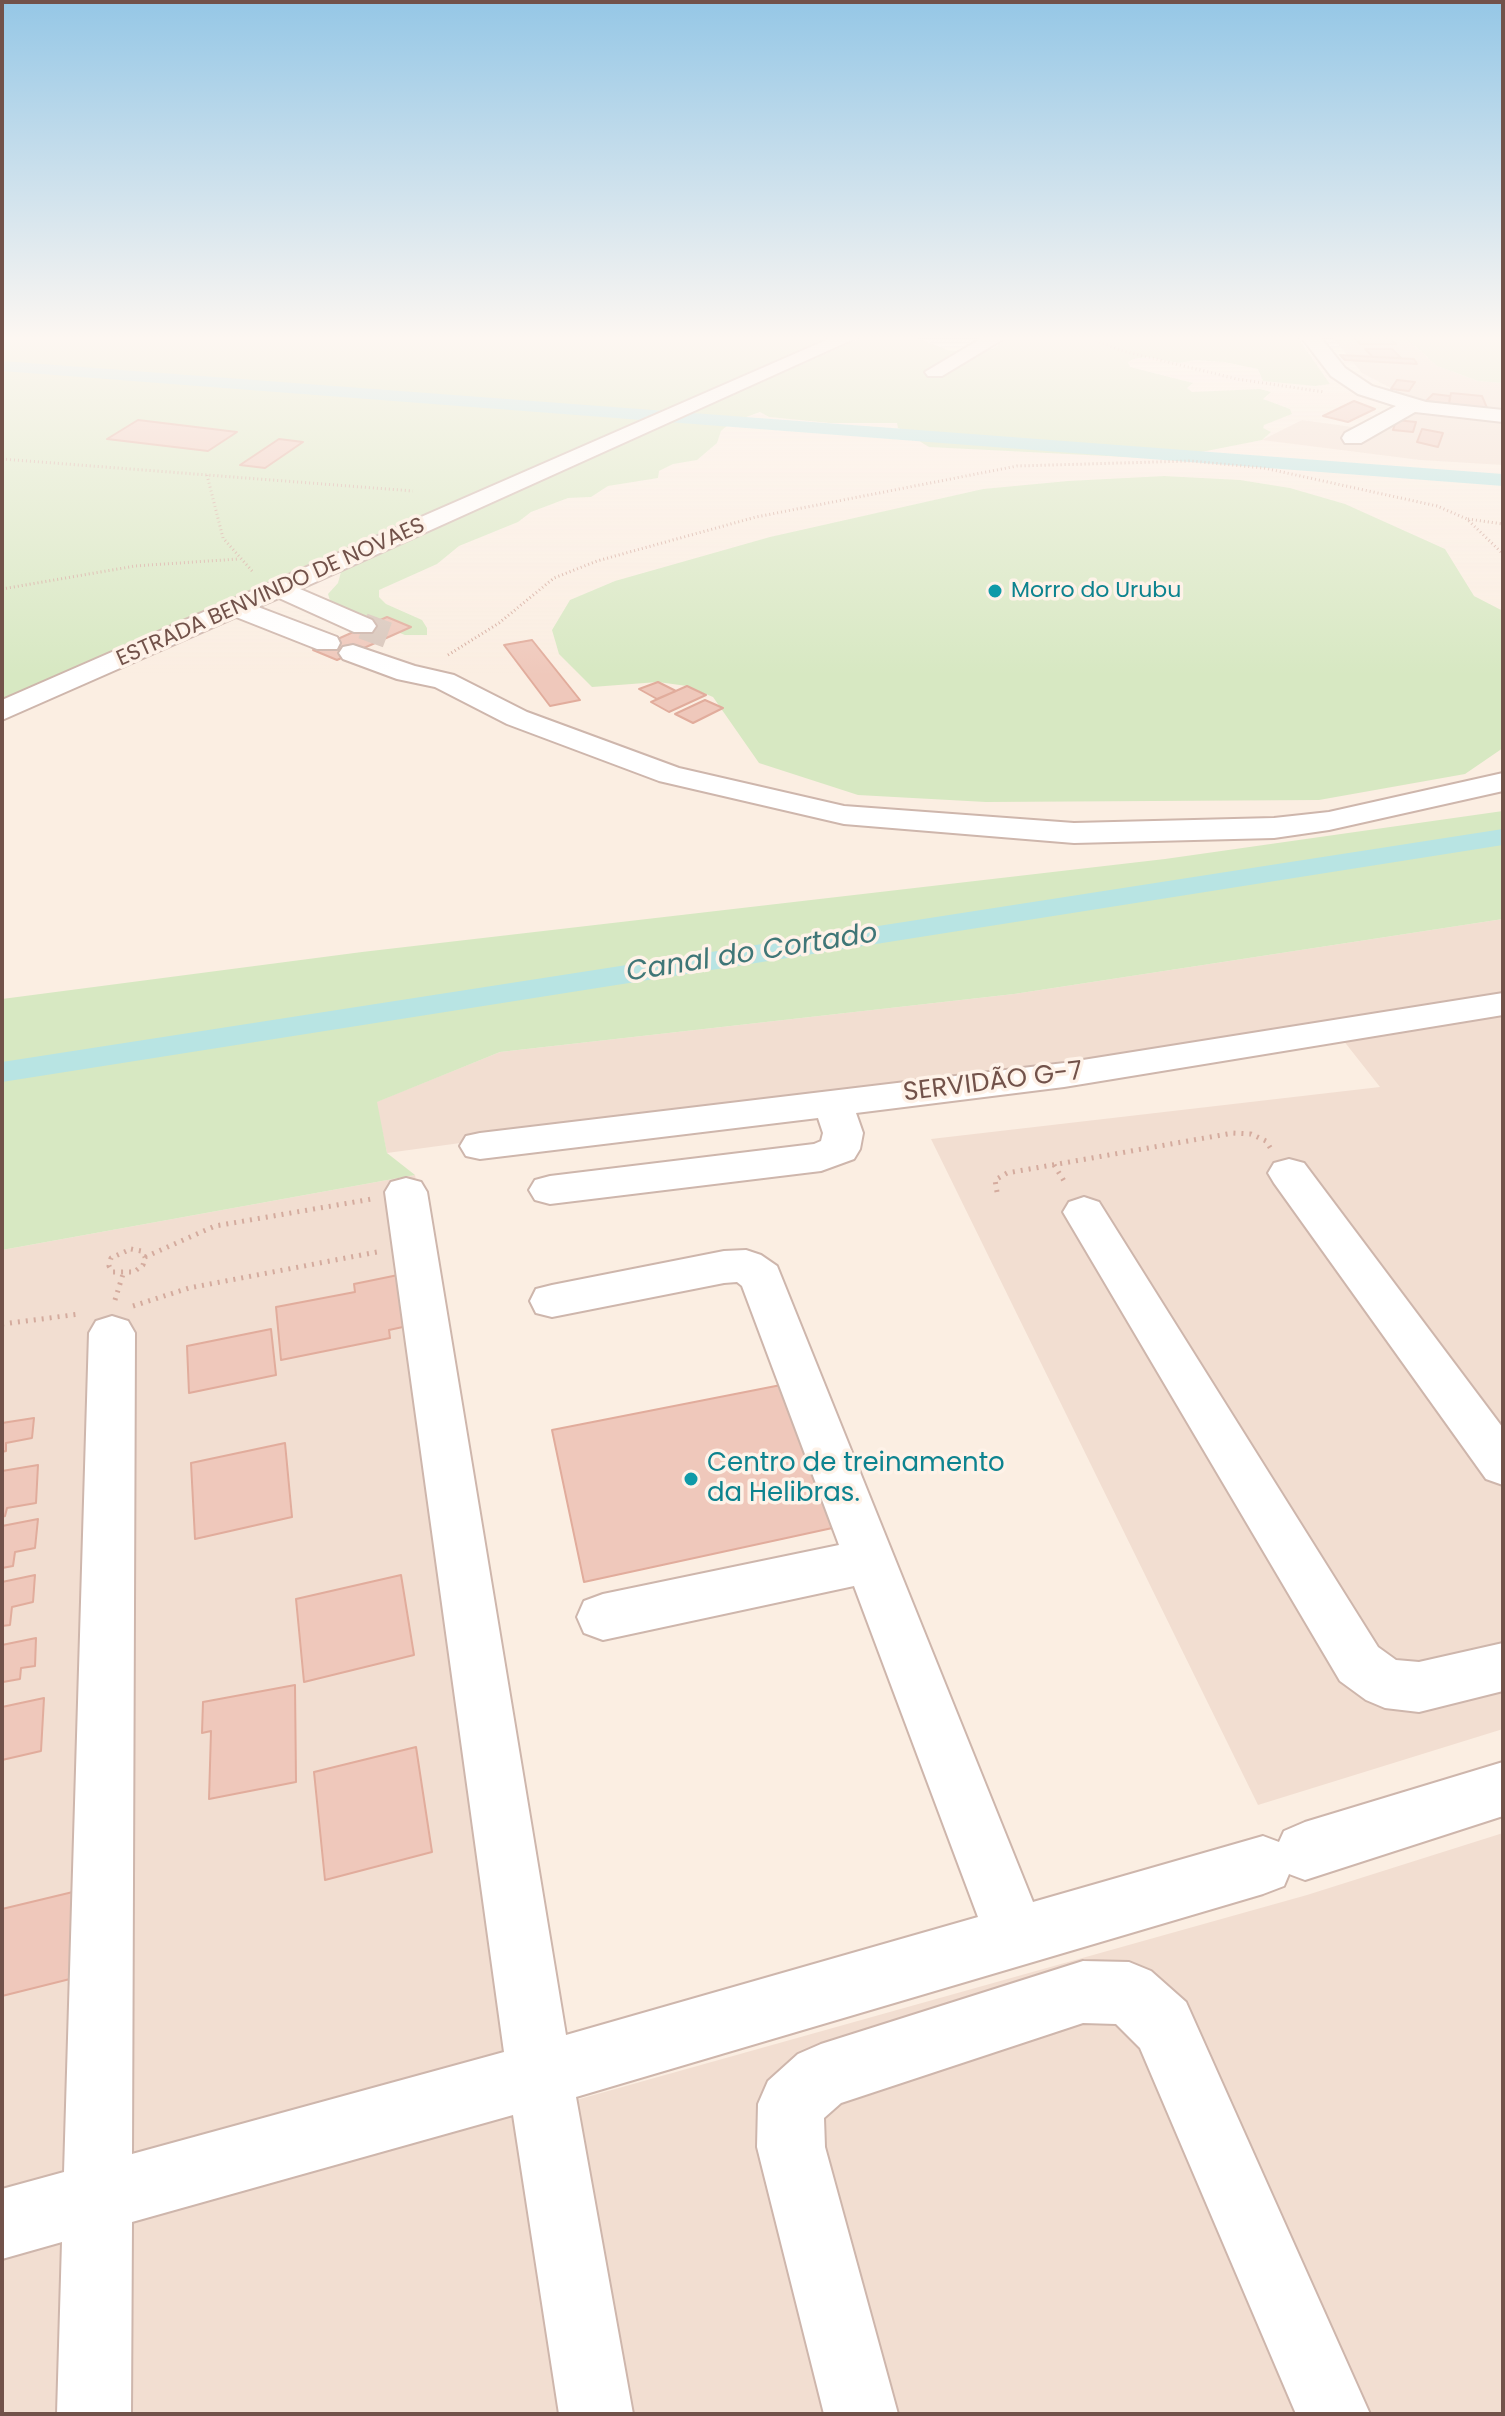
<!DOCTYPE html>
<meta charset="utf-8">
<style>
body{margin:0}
#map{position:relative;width:1505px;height:2416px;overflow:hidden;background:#fbeee2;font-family:Poppins,sans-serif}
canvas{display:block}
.frame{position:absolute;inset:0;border:4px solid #72524a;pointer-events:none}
</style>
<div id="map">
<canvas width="1505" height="2416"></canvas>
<div class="frame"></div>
</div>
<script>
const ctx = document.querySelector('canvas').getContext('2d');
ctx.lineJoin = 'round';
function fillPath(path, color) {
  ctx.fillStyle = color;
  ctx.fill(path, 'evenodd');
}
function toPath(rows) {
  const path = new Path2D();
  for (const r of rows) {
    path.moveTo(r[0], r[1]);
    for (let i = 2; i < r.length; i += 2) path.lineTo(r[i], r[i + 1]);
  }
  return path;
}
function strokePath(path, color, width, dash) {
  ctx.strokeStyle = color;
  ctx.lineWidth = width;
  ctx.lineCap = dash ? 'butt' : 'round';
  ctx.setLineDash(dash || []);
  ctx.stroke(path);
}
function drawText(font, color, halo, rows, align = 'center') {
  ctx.font = font + ' Poppins,sans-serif';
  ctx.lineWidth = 7;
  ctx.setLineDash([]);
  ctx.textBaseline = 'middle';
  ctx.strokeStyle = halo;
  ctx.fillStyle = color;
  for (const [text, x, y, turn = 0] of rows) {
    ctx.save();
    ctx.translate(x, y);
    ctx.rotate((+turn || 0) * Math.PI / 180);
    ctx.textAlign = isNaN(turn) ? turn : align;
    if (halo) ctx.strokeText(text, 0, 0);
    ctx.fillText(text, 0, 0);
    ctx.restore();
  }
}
fillPath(toPath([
 [1333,338,1406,338,1437,366,1478,381,1503,383,1503,465,1420,460,1262,440,1302,420,1381,431,1404,395,1362,373],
 [1503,919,1503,1729,1258,1805,931,1139,1380,1087,1343,1040,1203,1042,387,1153,376,1102,500,1052,1014,994],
 [415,1175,576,2100,1307,1895,1503,1833,1503,2414,2,2414,2,1250]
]), '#f2ded1');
fillPath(toPath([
 [2,338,834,338,2,699],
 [861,338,917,338,948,350,966,352,993,349,1007,338,1298,338,1330,384,1315,386,1263,381,1258,369,1224,362,1195,360,1180,363,1146,357,1134,359,1128,362,1130,367,1193,383,1187,388,1192,392,1260,389,1271,392,1263,399,1290,409,1292,414,1264,425,1263,428,1271,432,1262,440,1166,459,929,447,898,428,897,423,830,423,769,417,760,412,730,423,721,431,717,443,697,460,673,464,659,471,658,478,608,486,591,497,568,498,531,512,518,522,459,546,437,564,379,590,379,597,386,604,422,620,427,628,427,635,405,635,332,607,328,594,338,583,342,568],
 [1406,338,1503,338,1503,383,1478,381,1437,366],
 [1164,476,1240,480,1290,488,1345,504,1445,549,1474,596,1503,611,1503,748,1465,774,1319,800,986,802,858,795,759,763,713,697,687,686,658,682,592,687,559,654,552,630,570,600,615,581,770,537,983,489,1068,481],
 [1503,811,1503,919,1014,994,500,1052,377,1102,387,1153,415,1175,2,1250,2,999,362,952,1165,859]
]), '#d7e8c2');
fillPath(toPath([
 [2,361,1503,474,1503,486,2,371,2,361],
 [1503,829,1503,845,2,1082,2,1062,1503,829]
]), '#b8e4e3');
const building = toPath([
 [1355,338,1390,338,1396,344,1360,344,1355,338],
 [1365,349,1392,349,1401,358,1373,357,1365,349],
 [1340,355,1414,359,1417,364,1345,360,1340,355],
 [1397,380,1415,382,1409,391,1391,389,1397,380],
 [1451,393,1482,396,1487,408,1449,404,1451,393],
 [1433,394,1450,396,1449,404,1426,401,1433,394],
 [1354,401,1375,409,1348,422,1323,416,1354,401],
 [138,420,237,432,208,451,107,439,138,420],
 [1396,420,1416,422,1413,432,1393,430,1396,420],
 [1422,429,1443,433,1438,447,1417,442,1422,429],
 [279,439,303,442,265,468,240,465,279,439],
 [387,617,411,627,337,660,313,650,387,617],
 [532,640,580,700,550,706,504,645,532,640],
 [658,682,676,691,657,699,639,689,658,682],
 [687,686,706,695,669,712,651,702,687,686],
 [705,700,723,708,693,723,675,714,705,700],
 [403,1274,412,1325,389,1330,390,1338,281,1360,276,1307,355,1292,354,1284,403,1274],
 [271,1329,276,1375,189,1393,187,1346,271,1329],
 [786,1384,837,1527,584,1582,552,1430,786,1384],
 [34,1418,32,1438,6,1443,6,1451,2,1452,2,1423,34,1418],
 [285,1443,292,1517,195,1539,191,1463,285,1443],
 [38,1465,36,1503,7,1508,5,1516,2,1517,2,1471,38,1465],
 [38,1519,35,1548,15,1552,13,1566,2,1568,2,1526,38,1519],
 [35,1575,33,1602,12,1607,10,1625,2,1626,2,1582,35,1575],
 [401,1575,414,1655,304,1682,296,1599,401,1575],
 [36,1638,35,1666,21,1668,20,1679,3,1682,2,1698,2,1645,36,1638],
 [295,1685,296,1782,209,1799,211,1731,202,1733,203,1702,295,1685],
 [44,1698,41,1751,2,1760,2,1707,44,1698],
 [416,1747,432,1852,325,1880,314,1772,416,1747],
 [77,1891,74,1978,2,1996,2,1909,77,1891]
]);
fillPath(building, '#efc8bb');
strokePath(building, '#e1ac9c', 2);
strokePath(toPath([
 [363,626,390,636]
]), '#d9c7bc', 26, [26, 13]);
const minor = toPath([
 [831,338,856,338,300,589,372,620,376,626,372,632,354,632,279,598,258,607,337,637,340,643,337,649,317,649,236,617,2,720,2,700,831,338],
 [982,338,1005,338,942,376,928,376,925,372,982,338],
 [1302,338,1321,338,1345,368,1372,386,1426,402,1503,410,1503,422,1415,412,1361,443,1345,443,1342,438,1345,433,1396,406,1358,394,1331,376,1302,338],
 [353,645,415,666,454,675,527,712,679,768,844,806,1074,823,1274,818,1329,812,1503,773,1503,791,1329,830,1274,838,1074,843,844,824,659,781,507,724,435,687,397,679,343,659,339,653,343,647,353,645],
 [1503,993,1503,1015,1064,1087,856,1113,863,1133,860,1149,854,1159,821,1171,550,1204,535,1200,529,1190,535,1180,550,1176,814,1144,821,1141,823,1133,818,1118,480,1159,466,1156,460,1146,466,1136,480,1133,1064,1063,1503,993],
 [1289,1159,1304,1163,1503,1428,1503,1485,1486,1479,1274,1183,1268,1173,1274,1163,1289,1159],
 [406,1178,421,1182,427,1192,566,2035,978,1917,854,1586,603,1640,584,1633,577,1617,584,1601,603,1594,839,1545,742,1286,737,1282,724,1283,552,1317,536,1313,530,1301,536,1289,552,1285,724,1251,746,1250,761,1255,777,1266,1033,1902,1263,1836,1279,1842,1284,1831,1305,1822,1503,1762,1503,1816,1305,1880,1289,1874,1284,1886,1263,1894,576,2097,633,2414,559,2414,513,2115,132,2222,131,2414,57,2414,62,2242,2,2259,2,2189,64,2172,89,1333,96,1321,112,1316,128,1321,135,1333,132,2154,504,2052,385,1192,391,1182,406,1178],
 [1084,1197,1099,1202,1378,1647,1396,1660,1419,1662,1503,1643,1503,1691,1419,1712,1385,1708,1366,1700,1340,1681,1063,1212,1069,1202,1084,1197],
 [1083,1961,1129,1962,1151,1971,1186,2002,1370,2414,1296,2414,1140,2048,1116,2024,1083,2023,841,2103,824,2118,825,2147,898,2414,824,2414,757,2147,758,2104,768,2081,798,2054,821,2044,1083,1961]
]);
strokePath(minor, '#ceb6ac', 4);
strokePath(toPath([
 [1088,338,1123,351,1237,379,1324,392],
 [2,459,413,491],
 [207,475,223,538,253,572],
 [1468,519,1503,524],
 [2,589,135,566,238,559],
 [448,655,499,623,554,578,597,561,756,517,1017,466,1190,461,1264,468,1437,506,1467,519,1503,554]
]), '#d4ab9e', 3, [1, 3]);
strokePath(toPath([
 [1054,1165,1066,1184],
 [997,1192,995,1180,1007,1173,1233,1133,1251,1134,1266,1141,1271,1149],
 [131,1249,141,1251,145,1257,143,1265,134,1272,113,1272,109,1266,111,1258,131,1249],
 [145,1257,215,1226,372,1199],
 [115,1300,123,1274],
 [133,1306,189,1288,377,1252],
 [2,1324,80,1314]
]), '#d4ab9e', 5, [2, 6]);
fillPath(minor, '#fff');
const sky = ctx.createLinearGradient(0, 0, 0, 676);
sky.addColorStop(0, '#95c7e6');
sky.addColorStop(0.5, '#fdf7f2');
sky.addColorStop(1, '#fdf7f200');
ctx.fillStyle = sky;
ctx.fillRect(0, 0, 1505, 676);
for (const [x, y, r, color] of [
 [995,591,8,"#0f9aa8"],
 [691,1479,8,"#0f9aa8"]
]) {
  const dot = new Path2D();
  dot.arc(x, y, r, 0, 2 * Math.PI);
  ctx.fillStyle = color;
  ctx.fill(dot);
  strokePath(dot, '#fef2e8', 3);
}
drawText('22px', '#0d838f', '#fef2e8', [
 ["Morro do Urubu",1011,591]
], 'left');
drawText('22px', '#72524a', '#fef2e8', [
 ["ESTRADA BENVINDO DE NOVAES",271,593,-24]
]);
drawText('26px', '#72524a', '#fef2e8', [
 ["SERVIDÃO G-7",993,1083,-7]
]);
drawText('26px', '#0d838f', '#fef2e8', [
 ["Centro de treinamento",707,1464],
 ["da Helibras.",707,1494]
], 'left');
drawText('italic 28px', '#3f7677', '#fef2e8', [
 ["Canal do Cortado",752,954,-9]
]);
</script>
